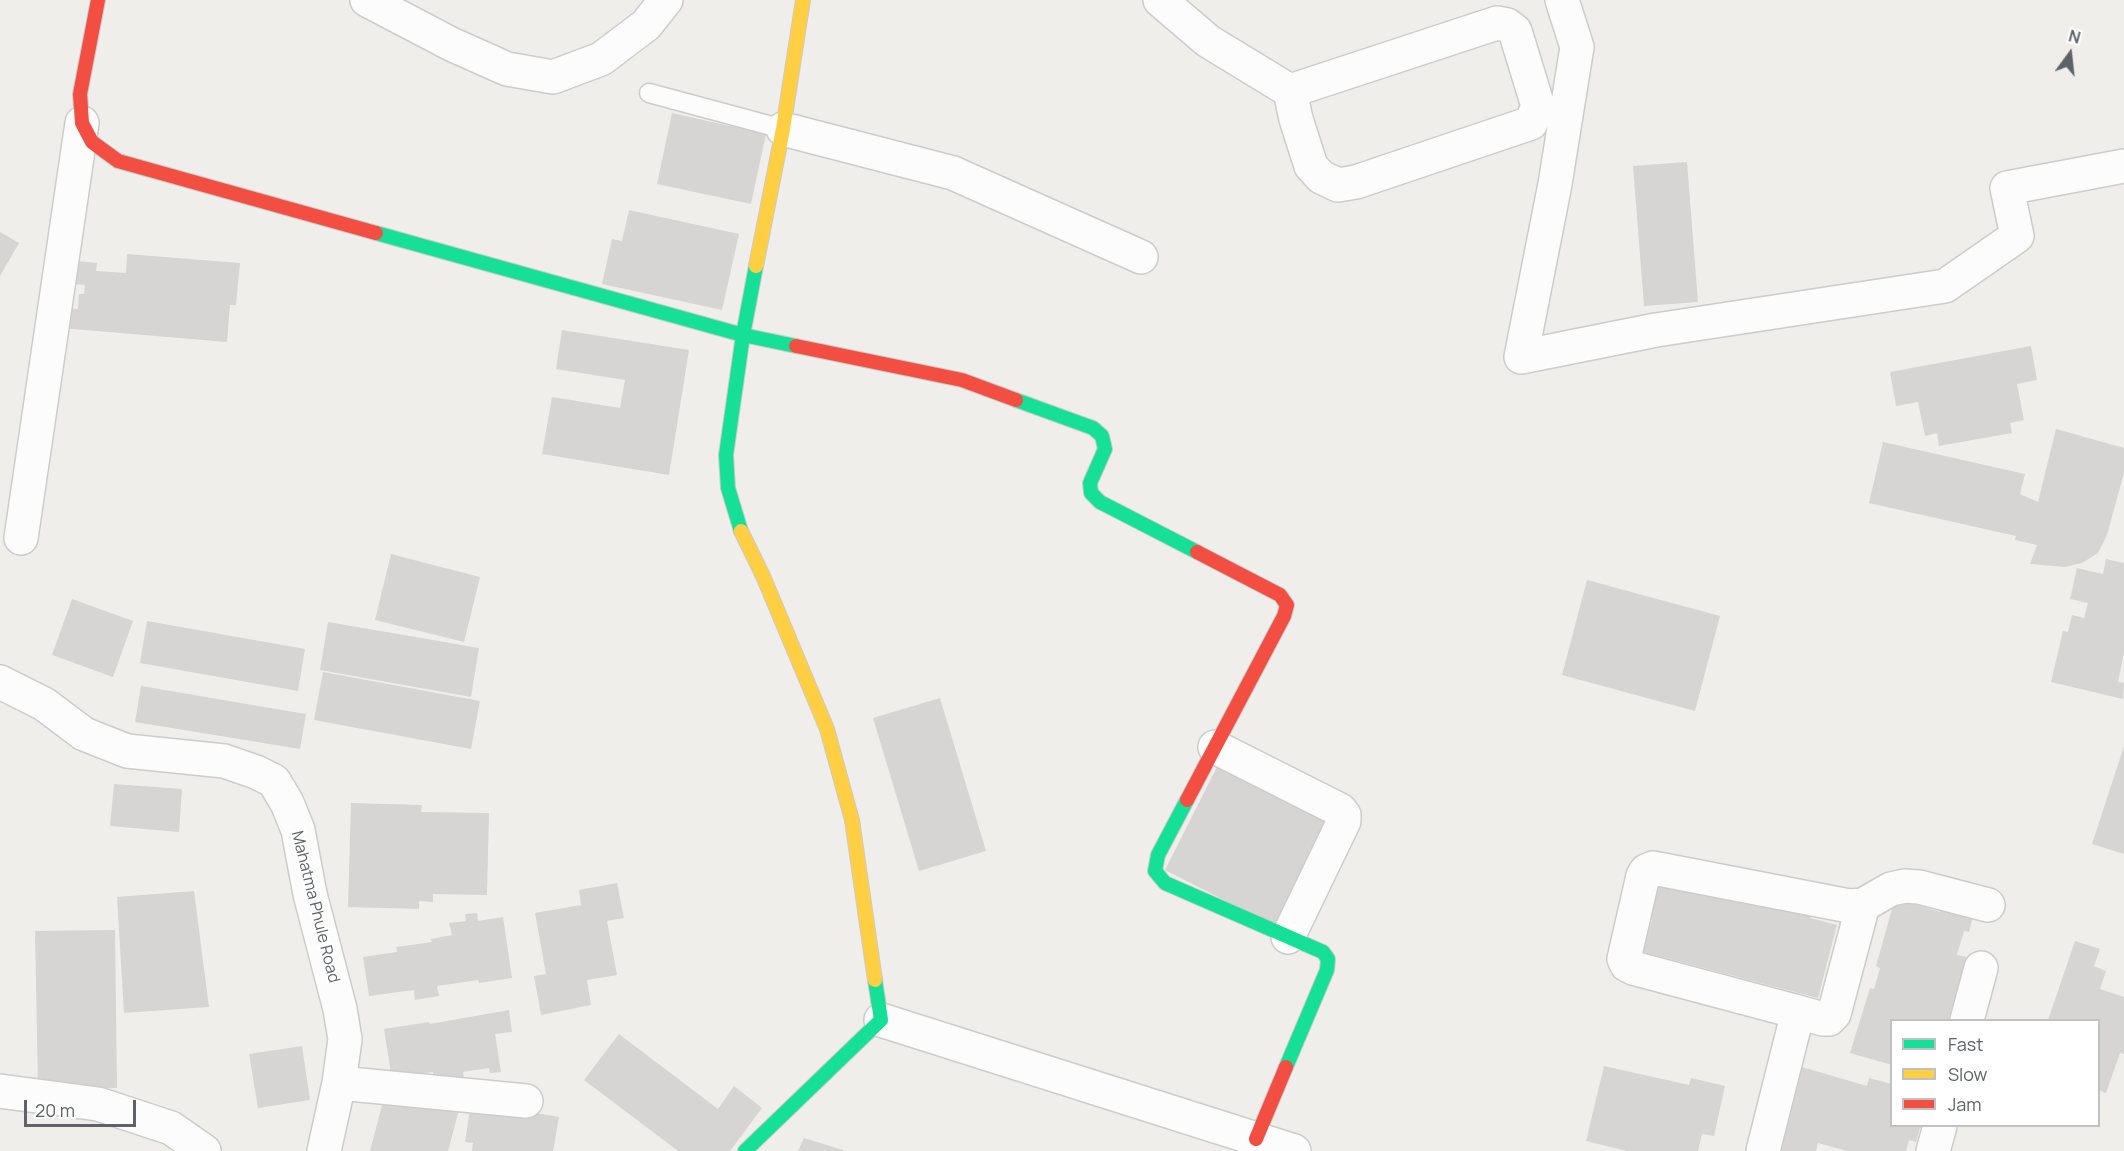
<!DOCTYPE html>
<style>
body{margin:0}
#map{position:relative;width:2124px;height:1151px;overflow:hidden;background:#efeeea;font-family:Manrope,sans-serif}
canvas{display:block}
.legend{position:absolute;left:1890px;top:1019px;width:210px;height:108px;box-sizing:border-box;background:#fff;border:2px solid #bfc1c3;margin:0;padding:8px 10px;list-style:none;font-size:18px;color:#5f6368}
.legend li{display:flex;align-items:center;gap:12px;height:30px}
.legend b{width:30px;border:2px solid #bfc1c3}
.north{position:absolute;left:2040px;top:24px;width:60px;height:60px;-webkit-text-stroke:4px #fff;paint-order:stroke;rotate:15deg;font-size:16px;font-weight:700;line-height:24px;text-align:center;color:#5f6368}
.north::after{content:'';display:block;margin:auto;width:21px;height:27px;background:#5f6368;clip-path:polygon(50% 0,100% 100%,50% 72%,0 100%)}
.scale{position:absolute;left:24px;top:1100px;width:112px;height:27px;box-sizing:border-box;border:3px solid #5f6368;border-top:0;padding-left:8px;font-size:18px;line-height:21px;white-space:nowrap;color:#5f6368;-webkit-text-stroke:4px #fff;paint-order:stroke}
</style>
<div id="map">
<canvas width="2124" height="1151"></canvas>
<ul class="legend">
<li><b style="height:8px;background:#16e098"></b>Fast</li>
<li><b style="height:8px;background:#ffcf43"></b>Slow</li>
<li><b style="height:8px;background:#f24e42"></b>Jam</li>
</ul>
<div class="north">N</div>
<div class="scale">20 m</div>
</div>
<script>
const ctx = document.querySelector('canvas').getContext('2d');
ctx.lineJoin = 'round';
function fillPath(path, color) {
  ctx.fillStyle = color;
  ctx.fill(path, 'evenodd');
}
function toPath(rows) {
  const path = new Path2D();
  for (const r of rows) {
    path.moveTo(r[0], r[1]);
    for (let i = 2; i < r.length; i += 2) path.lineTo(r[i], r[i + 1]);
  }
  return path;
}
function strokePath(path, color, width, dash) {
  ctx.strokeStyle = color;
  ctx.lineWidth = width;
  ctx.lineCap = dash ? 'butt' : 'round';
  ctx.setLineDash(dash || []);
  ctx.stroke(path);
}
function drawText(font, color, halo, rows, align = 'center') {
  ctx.font = font + ' Manrope,sans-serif';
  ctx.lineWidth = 4.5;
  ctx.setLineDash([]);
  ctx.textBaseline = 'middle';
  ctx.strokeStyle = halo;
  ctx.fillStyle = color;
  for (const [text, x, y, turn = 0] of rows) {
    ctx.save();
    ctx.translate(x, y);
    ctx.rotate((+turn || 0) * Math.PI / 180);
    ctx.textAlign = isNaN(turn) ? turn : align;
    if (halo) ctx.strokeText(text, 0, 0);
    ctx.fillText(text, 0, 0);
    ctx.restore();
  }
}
fillPath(toPath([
 [672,113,766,134,751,204,657,184],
 [1687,162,1698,302,1644,306,1633,166],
 [629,210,739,234,722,310,602,284,612,239,622,241],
 [0,232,19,243,0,276],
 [127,254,240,263,236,305,230,305,227,342,61,328,62,308,78,309,79,294,84,294,85,285,64,283,66,260,97,263,96,271,126,273],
 [562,330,689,350,669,475,542,454,552,397,620,408,625,380,556,369],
 [2031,346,2037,380,2017,384,2024,420,2010,423,2012,433,1939,446,1937,433,1925,436,1918,402,1896,406,1890,372],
 [2056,429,2124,448,2124,473,2107,535,2098,553,2082,563,2065,567,2030,564,2037,545,2015,540,2016,536,1869,503,1883,442,2025,474,2020,494,2038,502],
 [391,554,480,577,464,642,375,620],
 [2106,559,2124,563,2124,653,2118,682,2124,683,2123,699,2051,682,2063,631,2068,632,2072,615,2084,618,2088,603,2070,599,2077,568,2103,574],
 [1587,580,1720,616,1695,711,1562,675],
 [72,599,133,621,113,677,52,655],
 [147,621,305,649,298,691,140,663],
 [328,622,479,648,471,697,320,670],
 [323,672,480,701,471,749,314,720],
 [141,686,306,714,300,749,135,722],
 [940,698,986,851,919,871,873,718],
 [2124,746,2124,854,2092,844],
 [1220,761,1336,820,1281,929,1165,870],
 [114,784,182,789,179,832,110,826],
 [351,803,422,805,421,812,489,813,487,895,433,894,433,902,419,901,419,909,348,907],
 [1655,877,1812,911,1810,918,1837,925,1818,998,1636,950,1641,931,1648,933,1652,920,1644,918],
 [617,883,624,918,607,921,617,975,587,980,591,1005,541,1015,534,976,546,974,535,913,581,905,579,890],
 [194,891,209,1007,124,1013,117,897],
 [1895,898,1940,912,1944,898,1974,911,1969,932,1964,931,1957,955,1966,957,1962,972,1969,974,1960,1007,1953,1005,1949,1017,1956,1019,1955,1020,1892,1020,1892,1065,1850,1053,1870,988,1874,989,1880,968,1876,966],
 [477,913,478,921,503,917,512,978,479,983,478,980,437,986,439,996,415,1000,414,990,369,996,363,957,397,952,396,947,432,942,431,939,452,935,449,923,466,921,465,914],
 [115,930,117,1088,38,1089,35,931],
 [2075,941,2100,949,2094,966,2106,971,2100,989,2124,997,2124,1054,2120,1053,2106,1093,2098,1090,2098,1020,2048,1020],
 [509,1010,512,1032,495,1034,501,1072,490,1073,489,1068,463,1072,464,1078,435,1082,433,1072,411,1075,400,1088,398,1072,391,1073,384,1029,429,1022,430,1024],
 [619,1034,718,1109,734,1086,762,1108,730,1151,678,1151,584,1080],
 [302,1046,310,1100,258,1108,249,1054],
 [1604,1066,1689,1085,1691,1078,1725,1086,1714,1136,1702,1134,1698,1151,1627,1151,1586,1141],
 [1802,1067,1867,1086,1869,1078,1892,1084,1892,1126,1929,1126,1927,1130,1920,1128,1916,1142,1909,1140,1906,1151,1847,1151,1818,1143,1816,1151,1777,1151],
 [386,1090,459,1110,448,1151,370,1151],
 [470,1109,523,1118,524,1111,559,1117,553,1151,472,1151,473,1143,465,1142],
 [804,1138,843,1150,843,1151,798,1151]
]), '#d6d5d3');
const lane = toPath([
 [649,93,783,129]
]);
const street = toPath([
 [367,0,451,44,507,69,553,77,601,59,646,25,666,0],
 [1160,0,1208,41,1290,91,1296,119,1311,166,1321,177,1338,185,1356,182,1531,123,1538,106,1515,31,1507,25,1497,23,1290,91],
 [1562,0,1577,47,1555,184,1521,357,1656,330,1945,286,2017,236,2007,188,2124,166],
 [783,129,953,173,1141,257],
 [21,538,82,123],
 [0,682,44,704,84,734,127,751,224,761,256,772,274,781,287,803,298,830,310,894,340,1009,345,1039,339,1083,324,1151],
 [1215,747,1340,810,1344,815,1344,821,1288,937],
 [1798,1012,1823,1019,1829,1019,1834,1014,1863,905],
 [881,1020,1294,1151],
 [1967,1020,1981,968],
 [339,1083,526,1101],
 [0,1091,98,1104,171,1128,204,1151],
 [1763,1151,1798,1012,1633,968,1627,965,1624,959,1643,876,1646,871,1653,868,1849,906,1863,905,1891,889,1905,886,1919,887,1988,905],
 [1933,1151,1940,1126]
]);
const fast = toPath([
 [376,233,743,335,796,346],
 [1016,400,1093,428,1102,436,1105,449,1090,483,1091,493,1100,502,1197,552],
 [741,531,728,488,726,455,743,335,756,266],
 [1187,800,1158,855,1155,871,1165,883,1323,952,1328,959,1327,970,1286,1067],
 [745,1151,881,1020,875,980]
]);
const slow = toPath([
 [756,266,783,129,803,0],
 [741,531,763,576,827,729,852,820,875,980]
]);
const jam = toPath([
 [98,0,80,94,82,123,92,142,118,161,376,233],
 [796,346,962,380,1016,400],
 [1187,800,1284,616,1287,605,1280,595,1197,552],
 [1256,1139,1286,1067]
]);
strokePath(lane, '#cbcccc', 21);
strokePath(street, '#cbcccc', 36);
strokePath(fast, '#cacacb', 16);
strokePath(slow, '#cacacb', 16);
strokePath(jam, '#cacacb', 16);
strokePath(lane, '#fdfcfc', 18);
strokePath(street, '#fdfcfc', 33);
strokePath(fast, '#16e098', 14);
strokePath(slow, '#ffcf43', 14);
strokePath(jam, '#f24e42', 14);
drawText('16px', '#5f6368', '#fff', [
 ["Mahatma Phule Road",315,907,76]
]);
</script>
